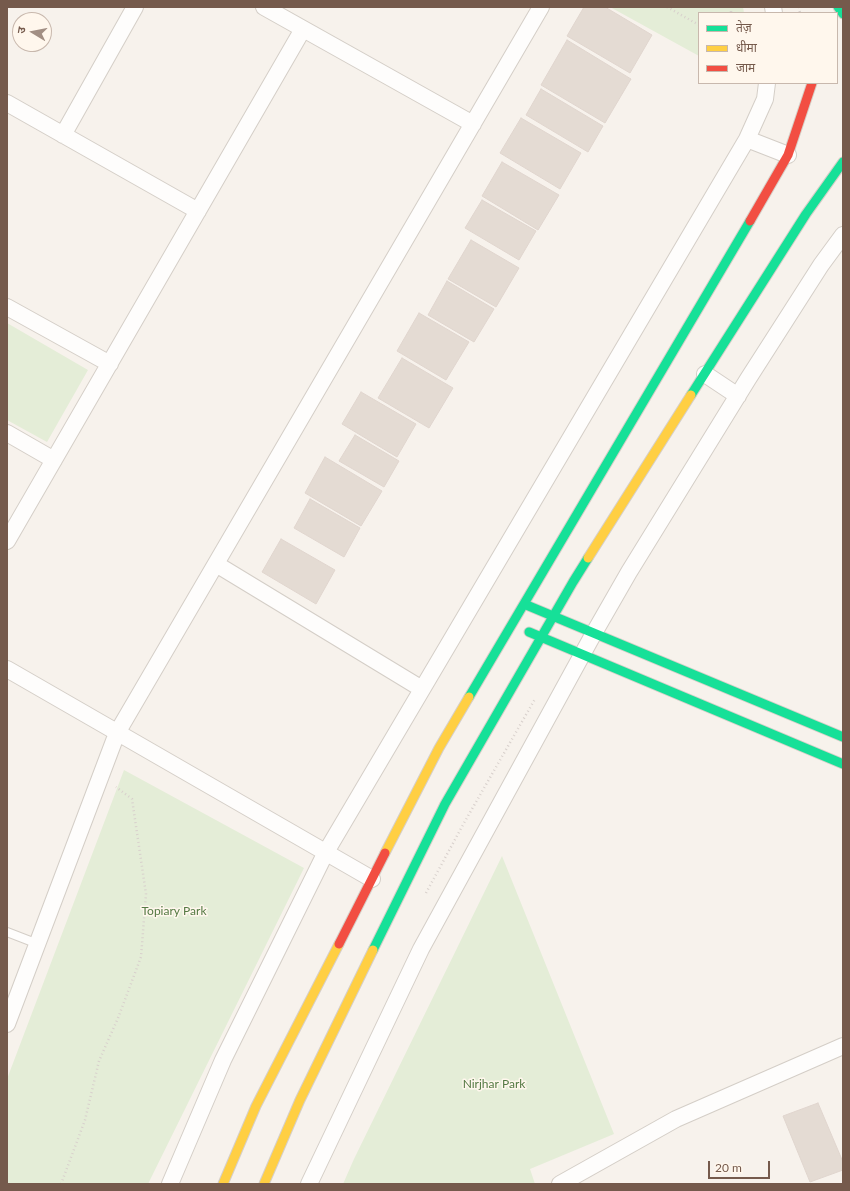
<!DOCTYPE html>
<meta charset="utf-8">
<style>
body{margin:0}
#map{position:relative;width:850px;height:1191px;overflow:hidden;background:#f7f2ec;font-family:Lato,"Noto Sans Devanagari",sans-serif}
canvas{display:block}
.frame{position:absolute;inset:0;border:8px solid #755a4c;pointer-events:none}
.legend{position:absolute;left:698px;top:12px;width:140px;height:72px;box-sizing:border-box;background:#fff7ed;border:1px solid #c8b8ad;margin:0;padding:5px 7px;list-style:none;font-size:12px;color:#755a4c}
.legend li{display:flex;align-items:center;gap:8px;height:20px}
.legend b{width:20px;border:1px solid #c8b8ad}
.north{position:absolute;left:12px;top:12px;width:40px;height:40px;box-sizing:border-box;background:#fff7ed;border:1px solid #c8b8ad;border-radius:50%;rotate:280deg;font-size:11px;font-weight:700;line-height:16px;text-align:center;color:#755a4c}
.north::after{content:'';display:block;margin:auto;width:14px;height:18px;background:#a28f84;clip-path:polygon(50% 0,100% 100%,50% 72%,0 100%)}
.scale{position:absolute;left:708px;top:1161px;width:62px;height:18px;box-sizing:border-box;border:2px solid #755a4c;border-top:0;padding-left:5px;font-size:12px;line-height:14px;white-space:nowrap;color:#755a4c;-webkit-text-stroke:3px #fff7ed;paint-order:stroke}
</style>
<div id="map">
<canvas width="850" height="1191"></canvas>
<div class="frame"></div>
<ul class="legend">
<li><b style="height:5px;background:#16e098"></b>तेज़</li>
<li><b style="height:5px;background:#ffcf43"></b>धीमा</li>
<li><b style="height:5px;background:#f24e42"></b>जाम</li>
</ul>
<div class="north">उ</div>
<div class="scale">20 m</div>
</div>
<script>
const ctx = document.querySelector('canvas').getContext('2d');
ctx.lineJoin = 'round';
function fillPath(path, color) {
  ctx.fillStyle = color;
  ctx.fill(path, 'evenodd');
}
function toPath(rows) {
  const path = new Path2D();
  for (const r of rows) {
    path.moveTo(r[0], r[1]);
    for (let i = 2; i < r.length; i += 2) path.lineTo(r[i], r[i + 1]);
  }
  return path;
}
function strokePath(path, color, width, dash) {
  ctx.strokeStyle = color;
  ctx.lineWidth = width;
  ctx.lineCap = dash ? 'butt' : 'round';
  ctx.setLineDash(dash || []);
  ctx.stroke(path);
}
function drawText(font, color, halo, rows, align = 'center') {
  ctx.font = font + ' Lato,sans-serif';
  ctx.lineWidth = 3;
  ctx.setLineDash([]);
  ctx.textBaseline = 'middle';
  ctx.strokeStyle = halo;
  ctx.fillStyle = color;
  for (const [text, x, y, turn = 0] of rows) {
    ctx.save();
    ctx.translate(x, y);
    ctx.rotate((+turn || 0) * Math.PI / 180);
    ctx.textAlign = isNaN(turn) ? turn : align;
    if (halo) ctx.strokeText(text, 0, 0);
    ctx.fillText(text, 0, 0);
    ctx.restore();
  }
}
fillPath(toPath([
 [610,7,743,7,744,13,699,13,699,56],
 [7,323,88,370,47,442,7,420],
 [124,770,304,868,148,1184,7,1184,7,1079],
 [502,856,614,1134,530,1169,535,1184,343,1184,354,1159]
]), '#e4edd7');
const building = toPath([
 [584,7,605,7,652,35,630,73,567,36,584,7],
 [567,40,631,79,605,123,541,85,567,40],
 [541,89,603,126,588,152,526,115,541,89],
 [521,118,581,153,560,189,500,153,521,118],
 [502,162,559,195,538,230,482,196,502,162],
 [482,200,536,231,519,260,465,228,482,200],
 [471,240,519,268,496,307,448,279,471,240],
 [447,281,494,309,474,342,428,315,447,281],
 [419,313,469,342,446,380,397,351,419,313],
 [402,358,453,388,429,428,378,398,402,358],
 [361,392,416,424,397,457,342,424,361,392],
 [355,435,399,461,384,487,339,461,355,435],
 [325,457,382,491,361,526,305,493,325,457],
 [310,499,360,528,344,557,294,528,310,499],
 [281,539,335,570,316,604,262,572,281,539],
 [818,1103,843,1162,843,1170,810,1182,783,1116,818,1103]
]);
fillPath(building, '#e4dbd3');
strokePath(building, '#e0d5ce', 1);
const lane = toPath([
 [7,932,38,944]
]);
const street = toPath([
 [264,7,473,124],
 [773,7,774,13],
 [7,103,198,211],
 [63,135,135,7],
 [747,139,788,155],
 [7,307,110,364],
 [705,374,738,396],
 [7,433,54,460],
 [7,541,303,29],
 [216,564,422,689],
 [7,669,372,879],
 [7,1024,117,733,541,7],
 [170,1184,223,1060,326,852,747,139,765,99,767,83],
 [309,1184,421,949,594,633,629,572,748,379,821,265,843,235],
 [560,1184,676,1119,843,1046]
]);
const fast = toPath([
 [838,7,843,14],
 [691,395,806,214,843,162],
 [524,604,843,737],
 [529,632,843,764],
 [469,697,750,221],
 [373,950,445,804,573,582,588,558]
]);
const slow = toPath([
 [588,558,691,395],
 [385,853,439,748,469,697],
 [223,1184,256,1106,339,944],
 [264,1184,300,1100,373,950]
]);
const jam = toPath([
 [750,221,788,155,812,83],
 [339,944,385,853]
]);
strokePath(lane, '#d4cec7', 10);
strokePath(street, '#d4cec7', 18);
strokePath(fast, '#d6cfc8', 11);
strokePath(slow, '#d6cfc8', 11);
strokePath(jam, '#d6cfc8', 11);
strokePath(toPath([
 [667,7,699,25],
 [731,7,731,13],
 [799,7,800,13],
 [426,893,464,823,535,699],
 [61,1184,85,1120,99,1061,118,1018,141,957,146,894,132,799,116,787]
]), '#d8d0cc', 2.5, [1, 3]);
strokePath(lane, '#fefdfc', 8);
strokePath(street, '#fefdfc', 16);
strokePath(fast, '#16e098', 9);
strokePath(slow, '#ffcf43', 9);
strokePath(jam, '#f24e42', 9);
drawText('12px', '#557a44', '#fff7ed', [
 ["Topiary Park",174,911],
 ["Nirjhar Park",494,1084]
]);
</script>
